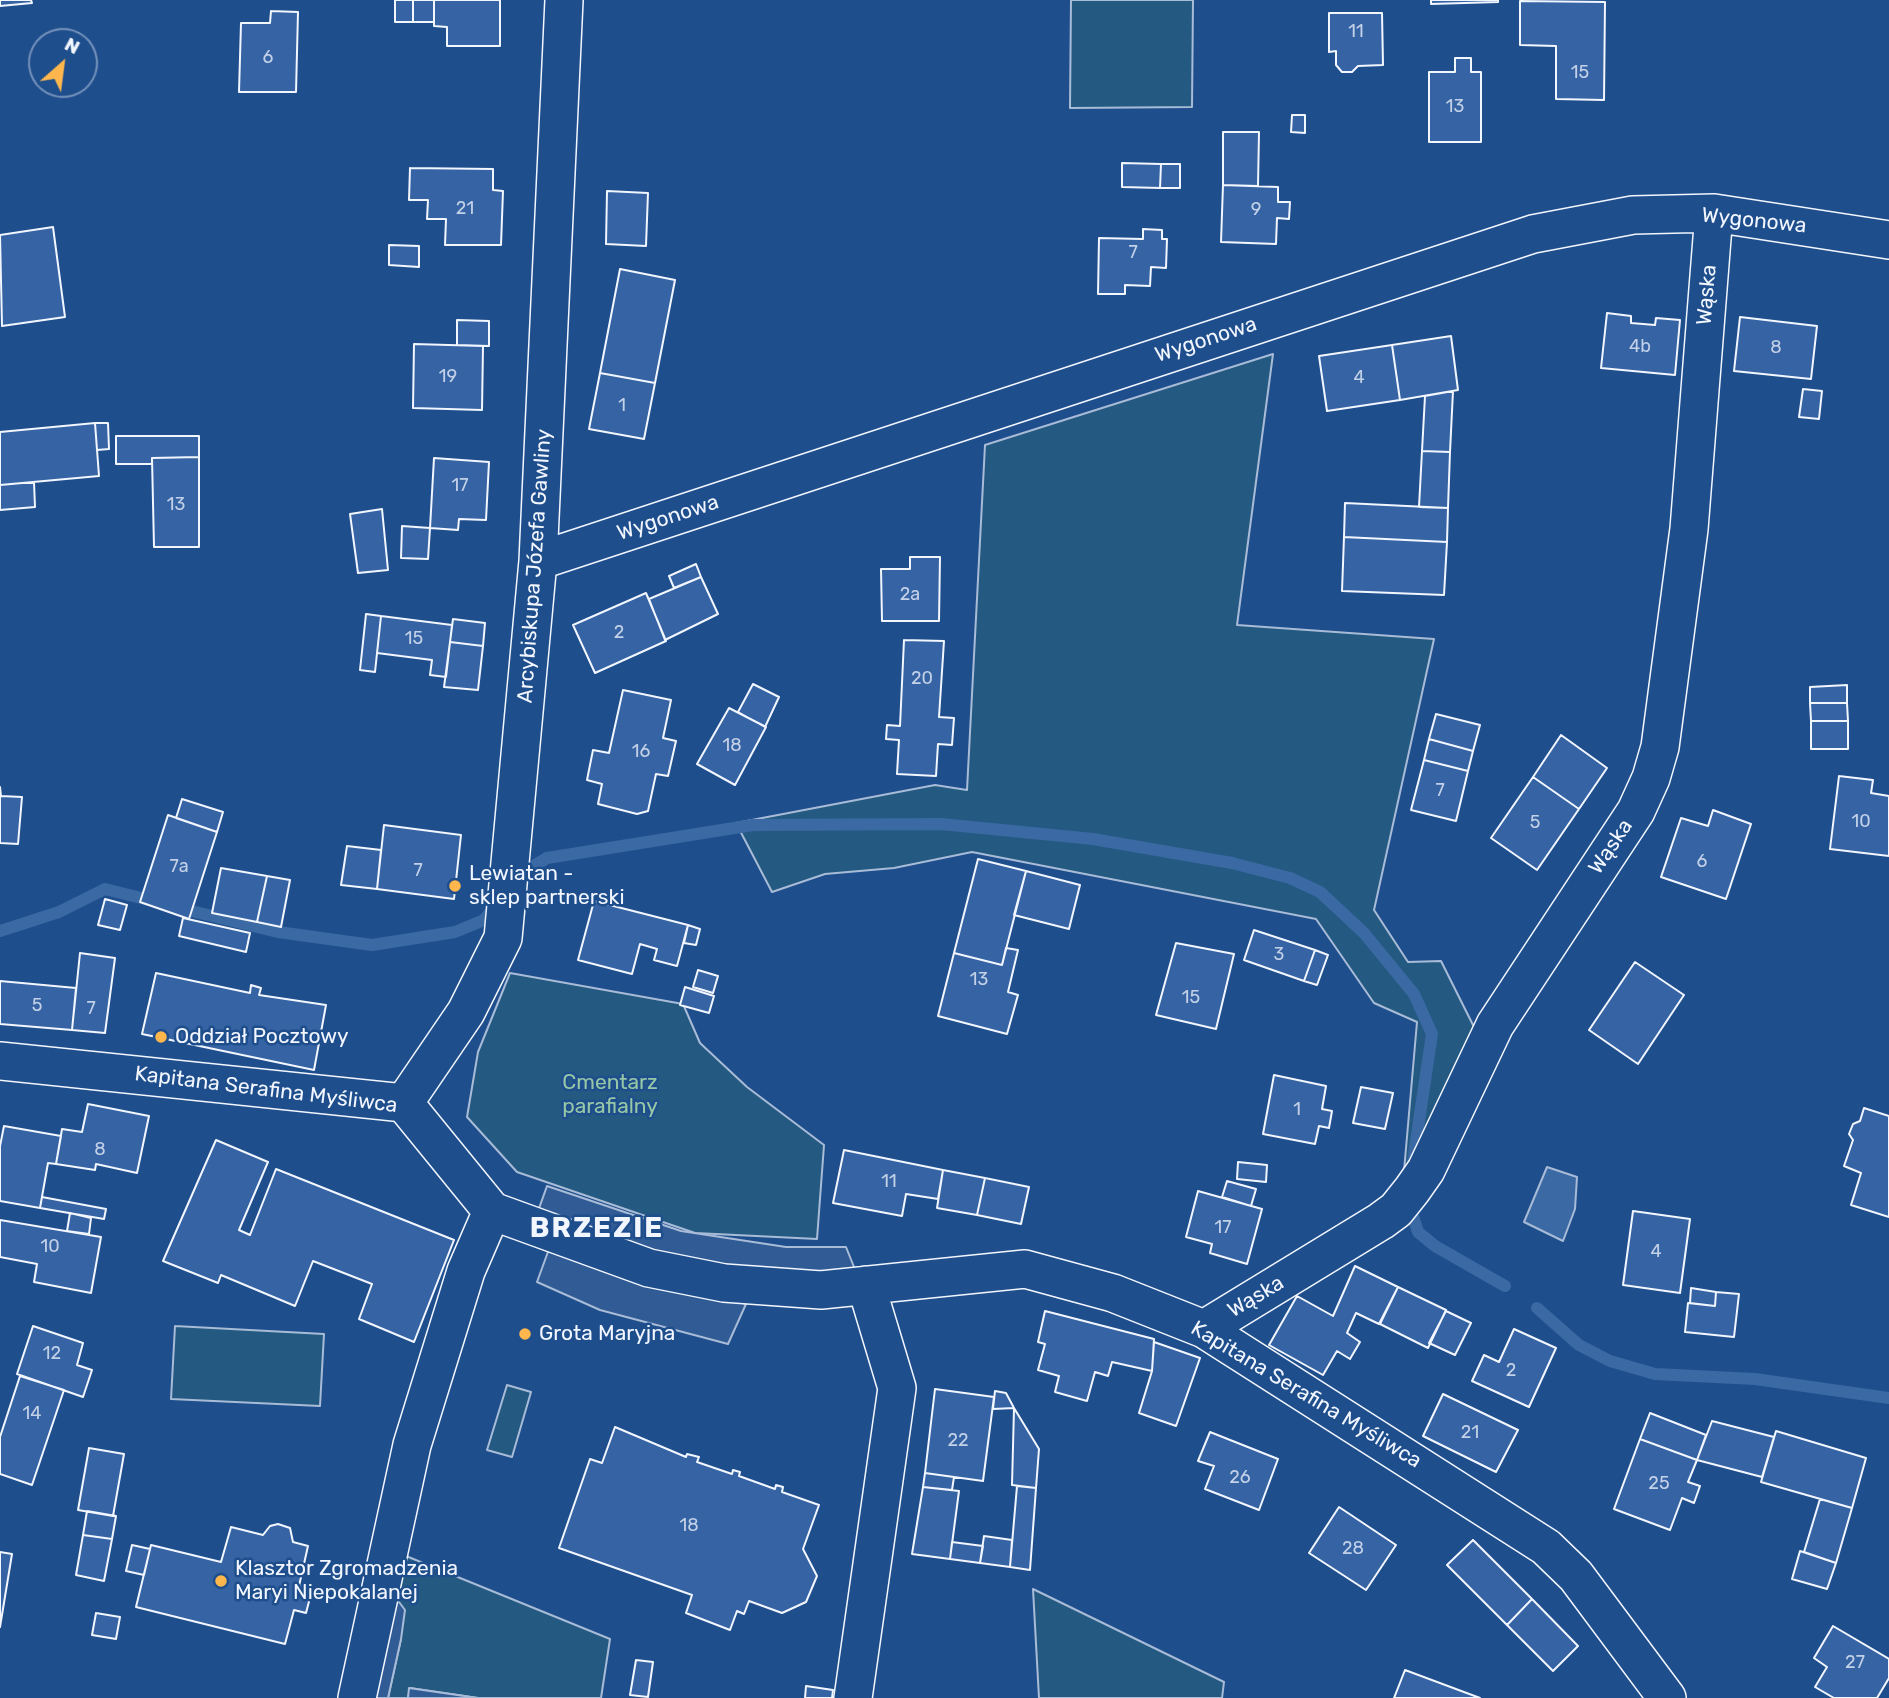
<!DOCTYPE html>
<meta charset="utf-8">
<style>
body{margin:0}
#map{position:relative;width:1889px;height:1698px;overflow:hidden;background:#1f4e8c;font-family:Rubik,sans-serif}
canvas{display:block}
.north{position:absolute;left:28px;top:28px;width:70px;height:70px;box-sizing:border-box;background:#1f4e8c;border:2px solid #7391ba;border-radius:50%;rotate:28deg;font-size:19px;font-weight:700;line-height:28px;text-align:center;color:#f2f6ff}
.north::after{content:'';display:block;margin:auto;width:24px;height:32px;background:#ffb74d;clip-path:polygon(50% 0,100% 100%,50% 72%,0 100%)}
</style>
<div id="map">
<canvas width="1889" height="1698"></canvas>
<div class="north">N</div>
</div>
<script>
const ctx = document.querySelector('canvas').getContext('2d');
ctx.lineJoin = 'round';
function fillPath(path, color) {
  ctx.fillStyle = color;
  ctx.fill(path, 'evenodd');
}
function toPath(rows) {
  const path = new Path2D();
  for (const r of rows) {
    path.moveTo(r[0], r[1]);
    for (let i = 2; i < r.length; i += 2) path.lineTo(r[i], r[i + 1]);
  }
  return path;
}
function strokePath(path, color, width, dash) {
  ctx.strokeStyle = color;
  ctx.lineWidth = width;
  ctx.lineCap = dash ? 'butt' : 'round';
  ctx.setLineDash(dash || []);
  ctx.stroke(path);
}
function drawText(font, color, halo, rows, align = 'center') {
  ctx.font = font + ' Rubik,sans-serif';
  ctx.lineWidth = 5;
  ctx.setLineDash([]);
  ctx.textBaseline = 'middle';
  ctx.strokeStyle = halo;
  ctx.fillStyle = color;
  for (const [text, x, y, turn = 0] of rows) {
    ctx.save();
    ctx.translate(x, y);
    ctx.rotate((+turn || 0) * Math.PI / 180);
    ctx.textAlign = isNaN(turn) ? turn : align;
    if (halo) ctx.strokeText(text, 0, 0);
    ctx.fillText(text, 0, 0);
    ctx.restore();
  }
}
const green = toPath([
 [1071,0,1193,0,1192,107,1070,108,1071,0],
 [1273,354,1237,625,1434,639,1374,910,1408,962,1441,961,1477,1033,1420,1174,1404,1171,1417,1022,1374,1003,1316,919,972,852,894,868,825,874,772,892,736,823,935,785,967,790,985,445,1273,354],
 [510,973,683,1004,700,1043,747,1087,824,1145,817,1239,695,1233,517,1172,467,1117,478,1052,510,973],
 [175,1326,324,1334,320,1406,171,1399,175,1326],
 [507,1385,531,1392,512,1457,487,1450,507,1385],
 [406,1556,610,1639,601,1698,478,1698,410,1688,408,1698,388,1698,401,1639,393,1594,406,1556],
 [1033,1589,1224,1682,1222,1698,1039,1698,1033,1589]
]);
fillPath(green, '#245a82');
strokePath(green, '#a8bbd7', 2);
const parking = toPath([
 [547,1186,681,1231,786,1247,846,1247,856,1272,782,1278,671,1258,537,1214,547,1186],
 [549,1249,746,1304,728,1344,600,1310,537,1282,549,1249],
 [393,1594,405,1610,401,1639,388,1698,370,1698,393,1594],
 [409,1688,478,1698,408,1698,409,1688]
]);
fillPath(parking, '#305b95');
strokePath(parking, '#a8bbd7', 2);
const water = toPath([
 [1547,1167,1577,1177,1575,1209,1563,1241,1524,1222,1547,1167]
]);
fillPath(water, '#3b69a3');
strokePath(water, '#a8bbd7', 2);
strokePath(toPath([
 [517,881,527,870,547,858,753,825,941,824,1093,839,1232,863,1290,878,1320,892,1364,933,1414,994,1432,1034,1412,1168],
 [175,907,278,932,372,945,455,932,484,920,496,905],
 [0,931,59,912,105,889,157,902],
 [1409,1204,1418,1232,1435,1246,1505,1286],
 [1537,1308,1579,1345,1610,1361,1655,1374,1755,1379,1889,1398]
]), '#3b69a3', 12);
const building = toPath([
 [0,0,31,0,32,3,0,6,0,0],
 [395,0,413,0,413,22,395,22,395,0],
 [413,0,434,0,434,22,413,22,413,0],
 [434,0,500,0,500,46,447,46,447,27,434,26,434,0],
 [1431,0,1498,0,1498,2,1431,4,1431,0],
 [1520,1,1605,2,1604,100,1556,99,1556,46,1520,45,1520,1],
 [271,11,298,12,296,92,239,92,241,23,270,23,271,11],
 [1329,13,1382,13,1383,65,1358,66,1352,72,1342,72,1336,65,1336,51,1329,52,1329,13],
 [1455,58,1471,58,1471,72,1481,72,1481,142,1429,142,1429,72,1455,72,1455,58],
 [1292,115,1305,115,1305,133,1291,132,1292,115],
 [1223,132,1259,132,1258,186,1223,185,1223,132],
 [1122,163,1161,164,1160,188,1122,187,1122,163],
 [1161,164,1180,164,1180,188,1160,188,1161,164],
 [410,168,493,169,493,190,503,191,501,245,445,245,446,219,427,219,428,200,409,200,410,168],
 [1223,185,1278,187,1278,202,1290,202,1289,219,1277,218,1276,244,1221,242,1223,185],
 [607,191,648,193,646,246,606,244,607,191],
 [53,227,65,317,2,326,0,235,53,227],
 [1143,229,1162,230,1162,239,1167,239,1166,268,1151,267,1150,286,1125,285,1125,294,1098,294,1099,238,1143,239,1143,229],
 [389,245,419,246,419,267,389,265,389,245],
 [620,269,675,280,655,383,600,373,620,269],
 [1607,313,1631,316,1631,323,1655,325,1656,318,1680,320,1675,375,1601,368,1607,313],
 [1740,317,1817,326,1811,379,1734,371,1740,317],
 [457,320,489,321,489,346,457,345,457,320],
 [1451,336,1458,390,1400,400,1392,345,1451,336],
 [414,344,483,346,482,410,413,408,414,344],
 [1392,345,1400,400,1327,411,1319,356,1392,345],
 [600,373,655,383,644,439,589,429,600,373],
 [1803,389,1822,391,1819,419,1799,417,1803,389],
 [1453,391,1450,452,1422,451,1425,396,1453,391],
 [95,423,108,423,109,449,97,450,95,423],
 [95,423,99,476,0,485,0,432,95,423],
 [116,436,199,436,199,457,152,458,152,464,116,464,116,436],
 [1422,451,1450,452,1448,508,1419,507,1422,451],
 [199,457,199,547,154,547,152,458,199,457],
 [434,458,489,462,486,520,459,519,458,530,430,528,434,458],
 [34,482,35,507,0,510,0,485,34,482],
 [1345,503,1448,508,1447,542,1344,537,1345,503],
 [382,509,388,570,358,573,350,514,382,509],
 [402,526,430,528,428,559,401,558,402,526],
 [1344,537,1447,542,1444,595,1342,591,1344,537],
 [910,557,940,557,939,621,882,621,881,569,910,569,910,557],
 [696,564,701,577,674,588,669,576,696,564],
 [701,577,718,614,665,640,649,599,701,577],
 [646,593,666,641,595,673,573,625,646,593],
 [366,614,381,616,375,672,360,670,366,614],
 [381,616,452,625,446,677,430,675,432,660,377,653,381,616],
 [453,619,485,623,483,646,450,642,453,619],
 [904,640,944,641,939,717,954,718,952,745,938,744,936,776,897,774,899,740,886,739,887,725,900,726,904,640],
 [450,642,483,646,478,690,444,687,450,642],
 [753,684,779,697,765,727,738,712,753,684],
 [1847,685,1847,703,1810,703,1810,687,1847,685],
 [623,690,671,700,663,738,676,741,668,776,656,774,648,811,637,814,598,804,602,784,587,780,593,750,609,753,623,690],
 [1810,703,1847,703,1848,721,1811,721,1810,703],
 [729,708,766,727,735,785,697,764,729,708],
 [1436,714,1480,725,1473,751,1429,739,1436,714],
 [1811,721,1848,721,1848,749,1811,749,1811,721],
 [1561,735,1607,768,1579,809,1533,777,1561,735],
 [1429,739,1473,751,1468,771,1424,760,1429,739],
 [1424,760,1468,771,1456,821,1411,810,1424,760],
 [1839,776,1873,780,1871,793,1889,796,1889,856,1830,849,1839,776],
 [1533,777,1579,809,1537,870,1491,838,1533,777],
 [0,787,1,796,22,797,18,844,0,843,0,787],
 [182,799,223,812,217,832,176,818,182,799],
 [1713,810,1751,824,1726,899,1661,877,1681,818,1708,826,1713,810],
 [168,815,217,832,189,919,140,902,168,815],
 [384,825,461,835,454,899,377,889,384,825],
 [347,846,381,850,377,889,341,885,347,846],
 [978,859,1026,871,1002,965,954,953,978,859],
 [221,868,267,876,257,922,212,913,221,868],
 [1026,871,1080,885,1069,929,1014,915,1026,871],
 [267,876,290,880,281,927,257,922,267,876],
 [105,899,127,905,120,930,98,925,105,899],
 [594,901,688,925,677,966,654,960,657,949,640,944,632,974,578,960,594,901],
 [183,918,250,933,246,952,179,936,183,918],
 [688,925,700,929,696,945,684,943,688,925],
 [1254,930,1315,950,1304,981,1244,960,1254,930],
 [1176,943,1234,954,1216,1029,1156,1015,1176,943],
 [1006,948,1018,950,1008,992,1018,995,1007,1034,938,1016,954,953,1002,965,1006,948],
 [1315,950,1328,955,1317,985,1304,981,1315,950],
 [80,953,115,958,105,1033,72,1030,80,953],
 [1635,962,1684,995,1638,1064,1589,1030,1635,962],
 [698,970,718,976,713,993,693,987,698,970],
 [156,973,250,993,251,985,261,988,259,995,326,1005,314,1070,142,1034,156,973],
 [0,981,76,988,72,1030,0,1024,0,981],
 [685,987,714,996,709,1013,680,1005,685,987],
 [1274,1075,1326,1086,1322,1109,1332,1111,1329,1128,1319,1126,1315,1144,1263,1134,1274,1075],
 [1361,1087,1393,1093,1385,1129,1353,1123,1361,1087],
 [88,1104,149,1116,137,1173,96,1164,95,1170,56,1164,62,1129,82,1132,88,1104],
 [1864,1108,1889,1116,1889,1217,1851,1205,1861,1173,1844,1166,1853,1140,1849,1134,1853,1124,1860,1121,1864,1108],
 [4,1126,61,1136,56,1164,48,1163,40,1208,0,1201,0,1146,4,1126],
 [216,1140,268,1162,239,1230,250,1235,276,1169,454,1240,414,1342,359,1319,372,1284,313,1261,295,1306,221,1275,218,1283,163,1261,216,1140],
 [844,1150,943,1170,938,1199,906,1194,902,1216,833,1203,844,1150],
 [1238,1162,1267,1165,1266,1182,1237,1179,1238,1162],
 [943,1170,985,1178,977,1215,937,1208,943,1170],
 [985,1178,1029,1187,1021,1224,977,1215,985,1178],
 [1227,1181,1256,1189,1251,1206,1222,1197,1227,1181],
 [1198,1191,1262,1209,1247,1264,1210,1253,1212,1244,1186,1237,1198,1191],
 [42,1197,106,1209,104,1219,40,1208,42,1197],
 [1633,1211,1690,1219,1680,1293,1623,1285,1633,1211],
 [70,1213,91,1218,89,1234,67,1231,70,1213],
 [0,1220,101,1237,91,1293,34,1282,37,1264,0,1257,0,1220],
 [1355,1266,1398,1287,1379,1324,1356,1313,1347,1333,1360,1342,1350,1359,1337,1351,1323,1375,1269,1345,1297,1296,1333,1316,1355,1266],
 [1398,1287,1446,1310,1428,1348,1380,1324,1398,1287],
 [1691,1288,1716,1292,1715,1306,1690,1303,1691,1288],
 [1716,1292,1739,1294,1734,1337,1685,1332,1688,1303,1715,1306,1716,1292],
 [1045,1311,1154,1339,1152,1371,1112,1362,1108,1376,1095,1372,1087,1401,1055,1392,1059,1376,1038,1370,1045,1344,1038,1342,1045,1311],
 [1446,1311,1471,1323,1455,1355,1429,1343,1446,1311],
 [33,1326,83,1343,77,1365,92,1370,83,1397,17,1374,33,1326],
 [1514,1329,1556,1348,1529,1407,1472,1381,1484,1355,1499,1362,1514,1329],
 [1154,1342,1200,1358,1176,1426,1139,1413,1152,1371,1154,1342],
 [20,1376,64,1390,32,1485,0,1474,0,1437,20,1376],
 [935,1389,994,1397,983,1481,925,1473,935,1389],
 [995,1391,1006,1393,1014,1408,993,1409,995,1391],
 [1443,1394,1518,1430,1496,1472,1423,1436,1443,1394],
 [1014,1408,1039,1449,1036,1488,1012,1485,1014,1408],
 [1650,1413,1706,1435,1697,1460,1640,1439,1650,1413],
 [1712,1421,1774,1437,1762,1477,1697,1460,1712,1421],
 [615,1427,686,1457,687,1454,699,1457,697,1462,732,1474,733,1470,740,1472,739,1476,775,1489,776,1485,783,1487,782,1492,819,1505,803,1549,817,1576,806,1602,782,1613,749,1601,744,1614,737,1611,730,1630,686,1613,692,1595,559,1548,590,1459,602,1463,615,1427],
 [1776,1431,1866,1458,1852,1508,1761,1482,1776,1431],
 [1210,1432,1278,1459,1259,1510,1205,1489,1214,1466,1198,1461,1210,1432],
 [1640,1439,1697,1460,1688,1482,1700,1486,1694,1503,1682,1498,1670,1530,1614,1509,1640,1439],
 [89,1448,124,1454,113,1516,78,1510,89,1448],
 [925,1473,954,1477,952,1490,923,1487,925,1473],
 [1017,1486,1036,1488,1030,1570,1010,1567,1017,1486],
 [923,1487,959,1491,950,1559,912,1554,923,1487],
 [1820,1499,1852,1508,1836,1563,1804,1552,1820,1499],
 [1339,1507,1396,1545,1366,1590,1309,1553,1339,1507],
 [87,1511,116,1516,112,1539,83,1535,87,1511],
 [278,1524,290,1528,293,1542,308,1546,299,1586,312,1590,306,1613,294,1610,285,1644,136,1607,151,1545,221,1562,231,1527,263,1535,270,1526,278,1524],
 [83,1535,112,1539,104,1581,76,1575,83,1535],
 [984,1536,1012,1540,1010,1567,980,1563,984,1536],
 [1473,1540,1532,1599,1507,1625,1447,1565,1473,1540],
 [952,1542,983,1546,980,1563,950,1559,952,1542],
 [132,1545,150,1549,144,1575,126,1571,132,1545],
 [1800,1551,1836,1563,1827,1589,1792,1579,1800,1551],
 [0,1552,12,1554,0,1627,0,1552],
 [1532,1599,1578,1646,1553,1671,1507,1625,1532,1599],
 [96,1613,120,1617,116,1639,92,1635,96,1613],
 [1833,1626,1889,1659,1889,1678,1877,1698,1834,1698,1815,1687,1827,1667,1814,1658,1833,1626],
 [636,1660,653,1662,648,1697,630,1695,636,1660],
 [1405,1670,1480,1698,1394,1698,1405,1670],
 [806,1686,833,1690,832,1698,805,1698,806,1686]
]);
fillPath(building, '#3563a3');
strokePath(building, '#f2f6ff', 2);
const street = toPath([
 [538,561,1533,234,1633,215,1714,213,1889,240],
 [0,1061,404,1103,492,1211,649,1268,724,1283,821,1290,1025,1269,1113,1293,1204,1329,1546,1547,1576,1576,1667,1698],
 [404,1103,466,1012,503,938,538,561,564,0],
 [1204,1329,1381,1221,1396,1210,1412,1190,1426,1170,1495,1025,1636,811,1651,778,1660,747,1689,529,1714,213],
 [357,1698,412,1445,466,1271,492,1211],
 [853,1698,897,1388,866,1285]
]);
strokePath(street, '#f2f6ff', 40);
strokePath(street, '#1f4e8c', 37);
for (const [x, y, r, color] of [
 [455,886,7,"#ffb74d"],
 [161,1037,7,"#ffb74d"],
 [525,1334,7,"#ffb74d"],
 [221,1581,7,"#ffb74d"]
]) {
  const dot = new Path2D();
  dot.arc(x, y, r, 0, 2 * Math.PI);
  ctx.fillStyle = color;
  ctx.fill(dot);
  strokePath(dot, '#1f4e8c', 2.5);
}
drawText('18px', '#c3d1e8', null, [
 ["11",1356,32],
 ["6",268,58],
 ["15",1580,73],
 ["13",1455,107],
 ["21",465,209],
 ["9",1256,210],
 ["7",1133,253],
 ["4b",1640,347],
 ["8",1776,348],
 ["19",448,377],
 ["4",1359,378],
 ["1",622,406],
 ["17",460,486],
 ["13",176,505],
 ["2a",910,595],
 ["2",619,633],
 ["15",414,639],
 ["20",922,679],
 ["18",732,746],
 ["16",641,752],
 ["7",1440,791],
 ["10",1861,822],
 ["5",1535,823],
 ["6",1702,862],
 ["7a",179,867],
 ["7",418,871],
 ["3",1279,955],
 ["13",979,980],
 ["15",1191,998],
 ["5",37,1006],
 ["7",91,1009],
 ["1",1297,1110],
 ["8",100,1150],
 ["11",889,1182],
 ["17",1223,1228],
 ["10",50,1247],
 ["4",1656,1252],
 ["12",52,1354],
 ["2",1511,1371],
 ["14",32,1414],
 ["21",1470,1433],
 ["22",958,1441],
 ["26",1240,1478],
 ["25",1659,1484],
 ["18",689,1526],
 ["28",1353,1549],
 ["27",1855,1663]
]);
drawText('21px', '#f2f6ff', '#1f4e8c', [
 ["Wygonowa",1754,221,6],
 ["Wąska",1707,295,-85],
 ["Wygonowa",1206,340,-18],
 ["Wygonowa",668,518,-18],
 ["Arcybiskupa Józefa Gawliny",535,566,-86],
 ["Wąska",1611,847,-56],
 ["Kapitana Serafina Myśliwca",266,1090,7],
 ["Wąska",1256,1297,-31],
 ["Kapitana Serafina Myśliwca",1306,1395,31]
]);
drawText('21px', '#f2f6ff', '#1f4e8c', [
 ["Lewiatan -",469,874],
 ["sklep partnerski",469,898],
 ["Oddział Pocztowy",175,1037],
 ["Grota Maryjna",539,1334],
 ["Klasztor Zgromadzenia",235,1569],
 ["Maryi Niepokalanej",235,1593]
], 'left');
drawText('21px', '#97c8a6', '#1f4e8c', [
 ["Cmentarz",610,1083],
 ["parafialny",610,1107]
]);
ctx.letterSpacing = '2px';
drawText('bold 28px', '#f2f6ff', '#1f4e8c', [
 ["BRZEZIE",597,1229]
]);
ctx.letterSpacing = '0px';
</script>
